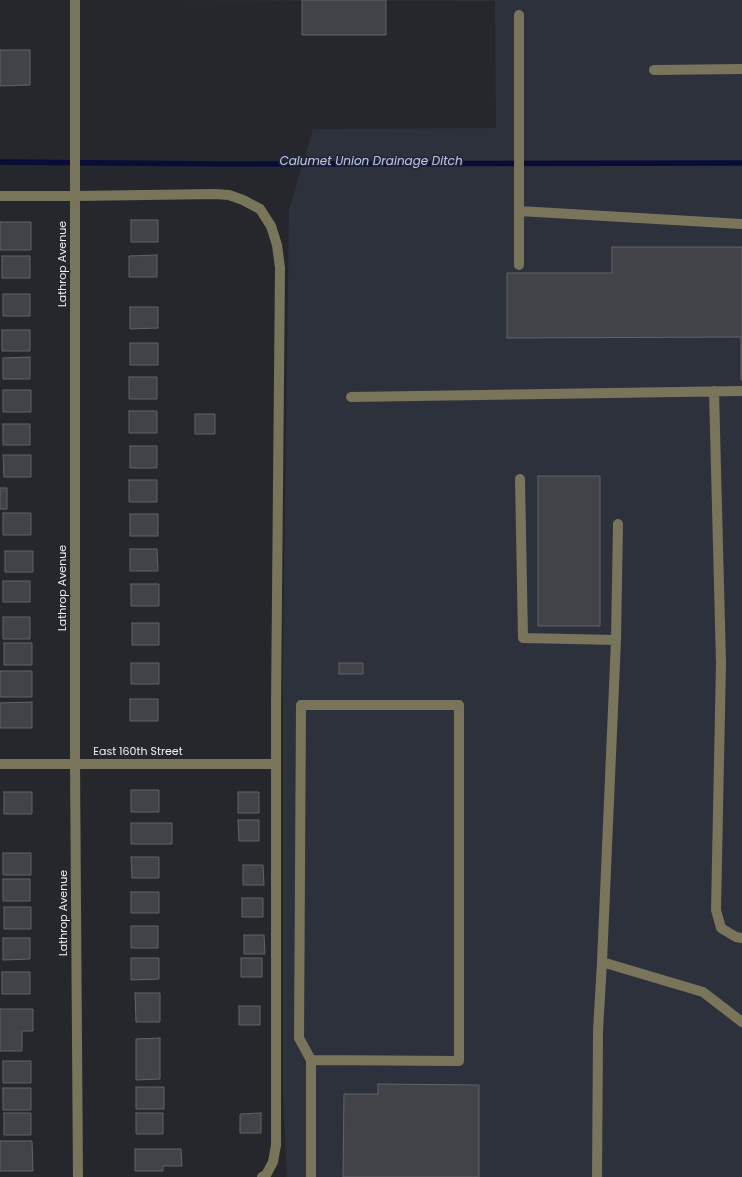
<!DOCTYPE html>
<style>
body{margin:0}
canvas{display:block;background:#26272d}
</style>
<canvas width="742" height="1177"></canvas>
<script>
const ctx = document.querySelector('canvas').getContext('2d');
ctx.lineJoin = 'round';
function fillPath(path, color) {
  ctx.fillStyle = color;
  ctx.fill(path, 'evenodd');
}
function toPath(rows) {
  const path = new Path2D();
  for (const r of rows) {
    path.moveTo(r[0], r[1]);
    for (let i = 2; i < r.length; i += 2) path.lineTo(r[i], r[i + 1]);
  }
  return path;
}
function strokePath(path, color, width, dash) {
  ctx.strokeStyle = color;
  ctx.lineWidth = width;
  ctx.lineCap = dash ? 'butt' : 'round';
  ctx.setLineDash(dash || []);
  ctx.stroke(path);
}
function drawText(font, color, halo, rows, align = 'center') {
  ctx.font = font + ' Poppins,sans-serif';
  ctx.lineWidth = 3;
  ctx.setLineDash([]);
  ctx.textBaseline = 'middle';
  ctx.strokeStyle = halo;
  ctx.fillStyle = color;
  for (const [text, x, y, turn = 0] of rows) {
    ctx.save();
    ctx.translate(x, y);
    ctx.rotate((+turn || 0) * Math.PI / 180);
    ctx.textAlign = isNaN(turn) ? turn : align;
    if (halo) ctx.strokeText(text, 0, 0);
    ctx.fillText(text, 0, 0);
    ctx.restore();
  }
}
fillPath(toPath([
 [104,0,742,0,742,1177,287,1177,283,1094,283,654,289,210,313,129,496,128,495,1]
]), '#2d313c');
strokePath(toPath([
 [0,162,226,164,742,163]
]), '#080c37', 5.5);
const building = toPath([
 [302,0,386,0,386,35,302,35,302,0],
 [0,50,30,50,30,85,0,86,0,50],
 [131,220,158,220,158,242,131,242,131,220],
 [0,222,31,222,31,250,0,250,0,222],
 [612,247,742,247,742,380,741,380,741,337,507,338,507,273,612,273,612,247],
 [157,255,157,277,129,277,129,256,157,255],
 [2,256,30,256,30,278,2,278,2,256],
 [3,294,30,294,30,316,3,316,3,294],
 [130,307,158,307,158,328,130,329,130,307],
 [2,330,30,330,30,351,2,351,2,330],
 [130,343,158,343,158,365,130,365,130,343],
 [30,357,30,379,3,379,3,358,30,357],
 [129,377,157,377,157,399,129,399,129,377],
 [3,390,31,390,31,412,3,412,3,390],
 [129,411,157,411,157,433,129,433,129,411],
 [195,414,215,414,215,434,195,434,195,414],
 [3,424,30,424,30,445,3,445,3,424],
 [130,446,157,446,157,468,130,468,130,446],
 [3,455,31,455,31,477,4,477,3,455],
 [538,476,600,476,600,626,538,626,538,476],
 [129,480,157,480,157,502,129,502,129,480],
 [0,488,7,488,7,509,0,509,0,488],
 [3,513,31,513,31,535,3,535,3,513],
 [130,514,158,514,158,536,130,536,130,514],
 [130,549,157,549,158,571,130,571,130,549],
 [5,551,33,551,33,572,5,572,5,551],
 [3,581,30,581,30,602,3,602,3,581],
 [131,584,159,584,159,606,131,606,131,584],
 [3,617,30,617,30,639,3,639,3,617],
 [132,623,159,623,159,645,132,645,132,623],
 [4,643,32,643,32,665,4,665,4,643],
 [131,663,159,663,159,684,131,684,131,663],
 [339,663,363,663,363,674,339,674,339,663],
 [0,671,32,671,32,697,0,697,0,671],
 [130,699,158,699,158,721,130,721,130,699],
 [32,702,32,728,0,728,0,703,32,702],
 [131,790,159,790,159,812,131,812,131,790],
 [4,792,32,792,32,814,4,814,4,792],
 [238,792,259,792,259,813,238,813,238,792],
 [238,820,259,820,259,841,239,841,238,820],
 [131,823,172,823,172,844,131,844,131,823],
 [3,853,31,853,31,875,3,875,3,853],
 [131,857,159,857,159,878,132,878,131,857],
 [243,865,263,865,264,885,243,885,243,865],
 [3,879,30,879,30,901,3,901,3,879],
 [131,892,159,892,159,913,131,913,131,892],
 [242,898,263,898,263,917,242,917,242,898],
 [4,907,31,907,31,929,4,929,4,907],
 [131,926,158,926,158,948,131,948,131,926],
 [244,935,264,935,265,954,244,954,244,935],
 [3,938,30,938,30,959,3,960,3,938],
 [131,958,159,958,159,979,131,980,131,958],
 [241,958,262,958,262,977,241,977,241,958],
 [2,972,30,972,30,994,2,994,2,972],
 [135,993,160,993,160,1022,136,1022,135,993],
 [239,1006,260,1006,260,1025,239,1025,239,1006],
 [0,1009,33,1009,33,1031,22,1031,22,1051,0,1051,0,1009],
 [160,1038,160,1079,136,1080,136,1039,160,1038],
 [3,1061,31,1061,31,1083,3,1083,3,1061],
 [378,1084,479,1085,479,1177,343,1177,344,1094,378,1094,378,1084],
 [136,1087,164,1087,164,1109,136,1109,136,1087],
 [3,1088,31,1088,31,1110,3,1110,3,1088],
 [4,1113,31,1113,31,1135,4,1135,4,1113],
 [136,1113,163,1113,163,1134,136,1134,136,1113],
 [261,1113,261,1133,240,1133,240,1114,261,1113],
 [0,1141,32,1141,33,1171,0,1171,0,1141],
 [135,1149,181,1149,182,1166,163,1166,163,1171,135,1171,135,1149]
]);
fillPath(building, '#414349');
strokePath(building, '#606369', 1);
strokePath(toPath([
 [75,0,75,764,78,1177],
 [654,70,742,69],
 [0,196,75,196,215,194,229,195,243,200,260,209,271,226,277,245,280,268,276,704,276,1145,273,1162,266,1175,262,1177],
 [519,211,742,224],
 [519,265,519,15],
 [714,391,721,663,716,910,721,928,736,937,742,938],
 [351,397,742,391],
 [520,479,523,638,616,640],
 [0,764,276,764],
 [602,962,703,992,742,1022],
 [311,1060,459,1061,459,705,301,705,299,1038,311,1060,311,1177],
 [597,1177,598,1031,602,962,616,640,618,524]
]), '#78755b', 10);
drawText('11px', '#f0f1f5', '#26272d', [
 ["Lathrop Avenue",63,264,-90],
 ["Lathrop Avenue",63,588,-90],
 ["East 160th Street",138,752],
 ["Lathrop Avenue",64,913,-90]
]);
drawText('italic 12px', '#bac8f7', '#26272d', [
 ["Calumet Union Drainage Ditch",371,162]
]);
</script>
